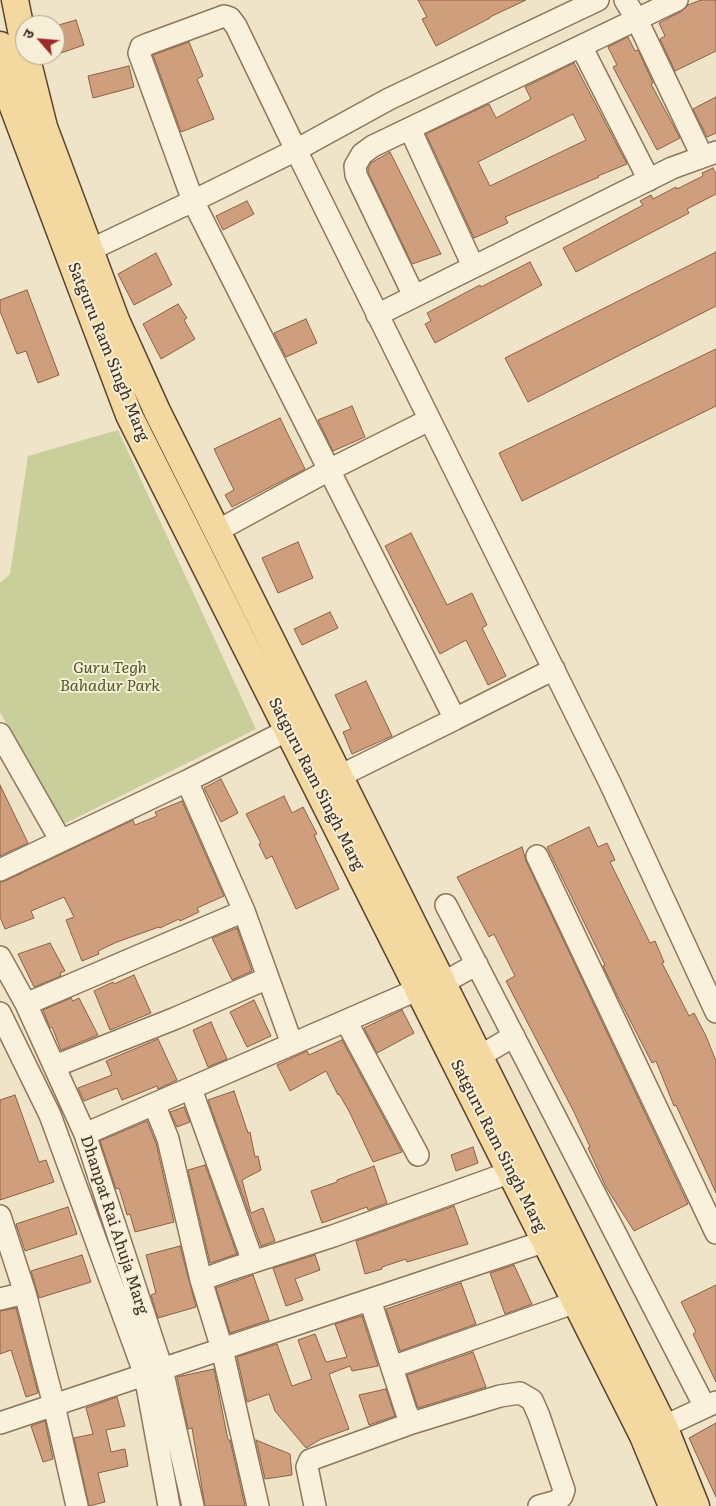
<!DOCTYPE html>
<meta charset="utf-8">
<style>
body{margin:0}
#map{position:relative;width:716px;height:1506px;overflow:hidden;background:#f0e4c8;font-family:Literata,"Noto Sans Devanagari",serif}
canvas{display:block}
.north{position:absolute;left:15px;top:15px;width:50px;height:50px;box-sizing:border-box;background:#f7eed8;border:1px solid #ada18e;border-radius:50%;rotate:297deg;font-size:14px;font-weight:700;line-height:20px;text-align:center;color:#3d2e20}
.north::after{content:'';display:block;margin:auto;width:18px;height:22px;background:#9e2a2b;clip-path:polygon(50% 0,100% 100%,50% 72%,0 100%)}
</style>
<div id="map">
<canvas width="716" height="1506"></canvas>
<div class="north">उ</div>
</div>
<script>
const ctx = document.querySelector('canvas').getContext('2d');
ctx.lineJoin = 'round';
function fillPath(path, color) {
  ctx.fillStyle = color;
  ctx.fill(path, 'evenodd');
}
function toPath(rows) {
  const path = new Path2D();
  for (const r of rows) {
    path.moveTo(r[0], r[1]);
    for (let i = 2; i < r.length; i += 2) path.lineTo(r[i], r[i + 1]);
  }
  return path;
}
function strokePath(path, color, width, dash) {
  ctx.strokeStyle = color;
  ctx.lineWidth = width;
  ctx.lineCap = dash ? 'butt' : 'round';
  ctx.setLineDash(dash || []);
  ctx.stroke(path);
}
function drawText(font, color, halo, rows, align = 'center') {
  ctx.font = font + ' Literata,serif';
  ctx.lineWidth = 4;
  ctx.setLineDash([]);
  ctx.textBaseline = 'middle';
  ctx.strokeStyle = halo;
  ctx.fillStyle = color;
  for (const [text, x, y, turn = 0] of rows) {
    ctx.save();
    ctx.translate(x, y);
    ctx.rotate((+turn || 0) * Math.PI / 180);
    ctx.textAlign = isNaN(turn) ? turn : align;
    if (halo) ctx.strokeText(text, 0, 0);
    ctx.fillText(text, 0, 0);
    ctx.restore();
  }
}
fillPath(toPath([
 [118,430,256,729,62,825,0,712,0,583,10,574,28,456]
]), '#c9cf9b');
const building = toPath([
 [418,0,526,0,490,17,490,18,436,46,422,19,427,17,418,0],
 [701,0,716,0,716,51,675,71,660,39,665,36,659,23,682,11,688,5,701,0],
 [76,20,84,45,55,55,55,26,76,20],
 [628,37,635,51,638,50,653,83,651,84,680,138,657,150,613,67,617,65,608,47,628,37],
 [189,42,203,76,197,79,214,119,181,132,153,55,189,42],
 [574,63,627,164,598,176,599,177,505,217,508,223,474,238,426,134,489,104,496,118,531,99,525,87,574,63],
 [573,114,586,140,490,186,478,162,573,114],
 [129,66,134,87,93,98,88,76,129,66],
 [716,97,716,133,707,137,693,109,716,97],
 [390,152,441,254,412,264,368,172,368,169,371,163,390,152],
 [713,168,716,174,716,194,687,209,689,213,576,272,563,248,643,205,640,201,651,195,653,199,676,187,677,189,703,176,702,173,713,168],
 [247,201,254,214,223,230,216,216,247,201],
 [716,252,716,306,528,402,505,358,716,252],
 [156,253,172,285,134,305,118,274,156,253],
 [530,262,542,285,435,343,425,324,431,321,427,313,480,285,481,287,530,262],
 [27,290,59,375,38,383,26,351,17,354,0,311,0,300,27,290],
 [178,304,187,318,184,320,195,339,161,359,143,324,178,304],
 [306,319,317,343,286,357,274,333,306,319],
 [716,349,716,406,522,501,499,453,716,349],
 [352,406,365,437,333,451,318,420,352,406],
 [280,418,305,469,232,507,225,495,234,490,214,449,280,418],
 [411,533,447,605,472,593,487,625,482,628,506,676,488,685,466,640,440,654,385,546,411,533],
 [298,542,313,578,278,593,262,558,298,542],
 [330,612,338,628,302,645,294,629,330,612],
 [366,681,392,736,352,754,343,732,351,729,335,695,366,681],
 [221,779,238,813,221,822,204,788,221,779],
 [0,785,28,843,0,856,0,785],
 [284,796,292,813,303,807,317,834,314,835,339,889,296,909,272,856,266,859,259,844,261,843,246,814,284,796],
 [182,801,224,896,197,908,199,912,180,921,179,919,160,928,159,927,117,942,98,951,99,954,82,961,66,920,74,917,64,897,31,911,34,918,5,929,0,917,0,882,5,881,133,820,135,825,157,816,155,812,182,801],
 [589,827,598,847,607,843,615,860,610,862,650,943,655,941,664,962,662,963,689,1016,694,1013,706,1036,716,1061,716,1193,676,1105,674,1106,656,1061,652,1063,616,993,603,966,605,965,547,847,589,827],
 [522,847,526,861,688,1204,634,1231,606,1187,588,1148,590,1147,574,1112,506,981,515,976,494,934,489,937,457,877,522,847],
 [237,928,252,971,232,980,212,938,237,928],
 [50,943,65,971,60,973,61,976,34,987,18,954,50,943],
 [134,975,151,1013,110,1030,94,991,113,982,114,984,134,975],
 [71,998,73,1001,79,998,98,1035,61,1050,52,1027,50,1028,43,1010,71,998],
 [254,1000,271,1036,247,1047,230,1012,254,1000],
 [402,1010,414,1033,377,1053,364,1028,402,1010],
 [211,1022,227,1059,208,1067,193,1030,211,1022],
 [158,1039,177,1080,158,1089,157,1086,122,1100,117,1088,84,1101,78,1088,112,1075,106,1061,158,1039],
 [342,1040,402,1152,373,1162,349,1111,339,1094,338,1095,326,1071,290,1091,277,1065,307,1051,309,1055,342,1040],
 [234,1091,248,1133,250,1132,255,1157,258,1156,261,1170,242,1180,251,1213,263,1208,275,1241,261,1246,208,1100,234,1091],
 [15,1095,39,1162,46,1160,54,1182,0,1200,0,1100,15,1095],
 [184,1107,190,1122,177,1127,170,1112,184,1107],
 [147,1121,156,1143,174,1222,135,1232,130,1214,127,1215,119,1188,116,1189,100,1141,147,1121],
 [473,1147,478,1163,456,1171,451,1155,473,1147],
 [205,1165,237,1254,210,1263,188,1170,205,1165],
 [374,1166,387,1203,368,1210,367,1207,322,1223,311,1191,337,1182,337,1180,374,1166],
 [454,1206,468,1244,407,1262,406,1259,382,1267,382,1269,365,1274,356,1241,454,1206],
 [68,1207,77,1234,25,1251,16,1224,68,1207],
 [180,1246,196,1307,158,1318,151,1295,156,1293,146,1255,180,1246],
 [82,1255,91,1282,39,1298,31,1271,82,1255],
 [315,1255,320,1270,295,1279,303,1300,286,1306,273,1268,315,1255],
 [514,1265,532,1304,505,1314,490,1273,514,1265],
 [253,1275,269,1320,230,1333,216,1288,253,1275],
 [461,1283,476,1324,400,1351,386,1309,461,1283],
 [716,1285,716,1382,693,1334,696,1332,681,1302,716,1285],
 [16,1308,38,1393,26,1397,11,1350,0,1354,0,1311,16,1308],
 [362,1316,378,1366,352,1371,350,1366,329,1374,349,1429,321,1439,306,1448,275,1411,269,1394,247,1402,237,1357,277,1344,292,1386,312,1379,298,1340,315,1334,326,1362,347,1357,335,1324,362,1316],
 [473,1352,486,1387,418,1408,407,1375,473,1352],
 [214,1369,228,1440,230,1440,245,1506,205,1506,192,1428,188,1429,177,1377,214,1369],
 [386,1389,395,1416,369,1425,359,1395,386,1389],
 [117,1397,125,1426,106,1430,111,1452,125,1449,128,1466,98,1473,105,1502,89,1506,74,1438,93,1434,86,1408,117,1397],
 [45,1421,53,1459,43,1462,31,1426,45,1421],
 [716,1423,716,1497,689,1438,716,1423],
 [256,1440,290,1454,292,1475,265,1479,256,1440]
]);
fillPath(building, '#cf9f7d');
strokePath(building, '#8d5f41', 1);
const minor = toPath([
 [625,0,637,20,702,156],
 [581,46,649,180],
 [410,129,473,266],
 [76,254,90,250,193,201,296,150,610,783,716,1012],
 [414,296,356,175,355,166,362,154,373,146,677,0],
 [377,315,672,168,716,152],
 [217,531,329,470,429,420],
 [455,719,554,669],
 [0,734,61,841],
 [340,776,455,719,193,201,139,53,141,47,148,44,216,19,224,16,230,18,236,26,296,150,389,99,598,0],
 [187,781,244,911,292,1044],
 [537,856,716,1233],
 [0,870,187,781,288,730],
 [446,905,705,1407],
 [0,957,26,1004,85,1134,162,1369,193,1506],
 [443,983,477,964],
 [26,1004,244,911],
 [0,1013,50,1115,145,1375,169,1506],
 [346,1021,418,1155],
 [480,1056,514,1036],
 [55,1066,176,1018,268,978],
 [191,1089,253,1262],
 [154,1104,168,1139,201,1280,231,1269,333,1236,511,1172],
 [85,1134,419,989],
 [0,1216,25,1293,54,1405,77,1506],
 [201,1280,222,1349,258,1506],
 [0,1299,25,1293],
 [370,1300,406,1411,412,1423,500,1396,520,1393,532,1400,539,1416,564,1490,562,1496,557,1501,539,1506],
 [392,1367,576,1302],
 [0,1423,546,1241],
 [650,1433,716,1402],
 [315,1506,307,1467,310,1460,412,1423]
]);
const major = toPath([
 [15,0,25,50],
 [0,45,13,107,129,415,643,1436,672,1506],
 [26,55,44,127,90,250,116,320,157,411,664,1426,696,1506]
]);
strokePath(minor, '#8d765c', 24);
strokePath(major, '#5b4430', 29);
strokePath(minor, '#faf1dc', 21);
strokePath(major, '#f3d9a0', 26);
drawText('16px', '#3d2e20', '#f7eed8', [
 ["Satguru Ram Singh Marg",108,352,68],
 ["Satguru Ram Singh Marg",316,784,63],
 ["Satguru Ram Singh Marg",498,1146,63],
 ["Dhanpat Rai Ahuja Marg",114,1225,72]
]);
drawText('italic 16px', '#4d5a26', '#f7eed8', [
 ["Guru Tegh",110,668],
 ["Bahadur Park",110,686]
]);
</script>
